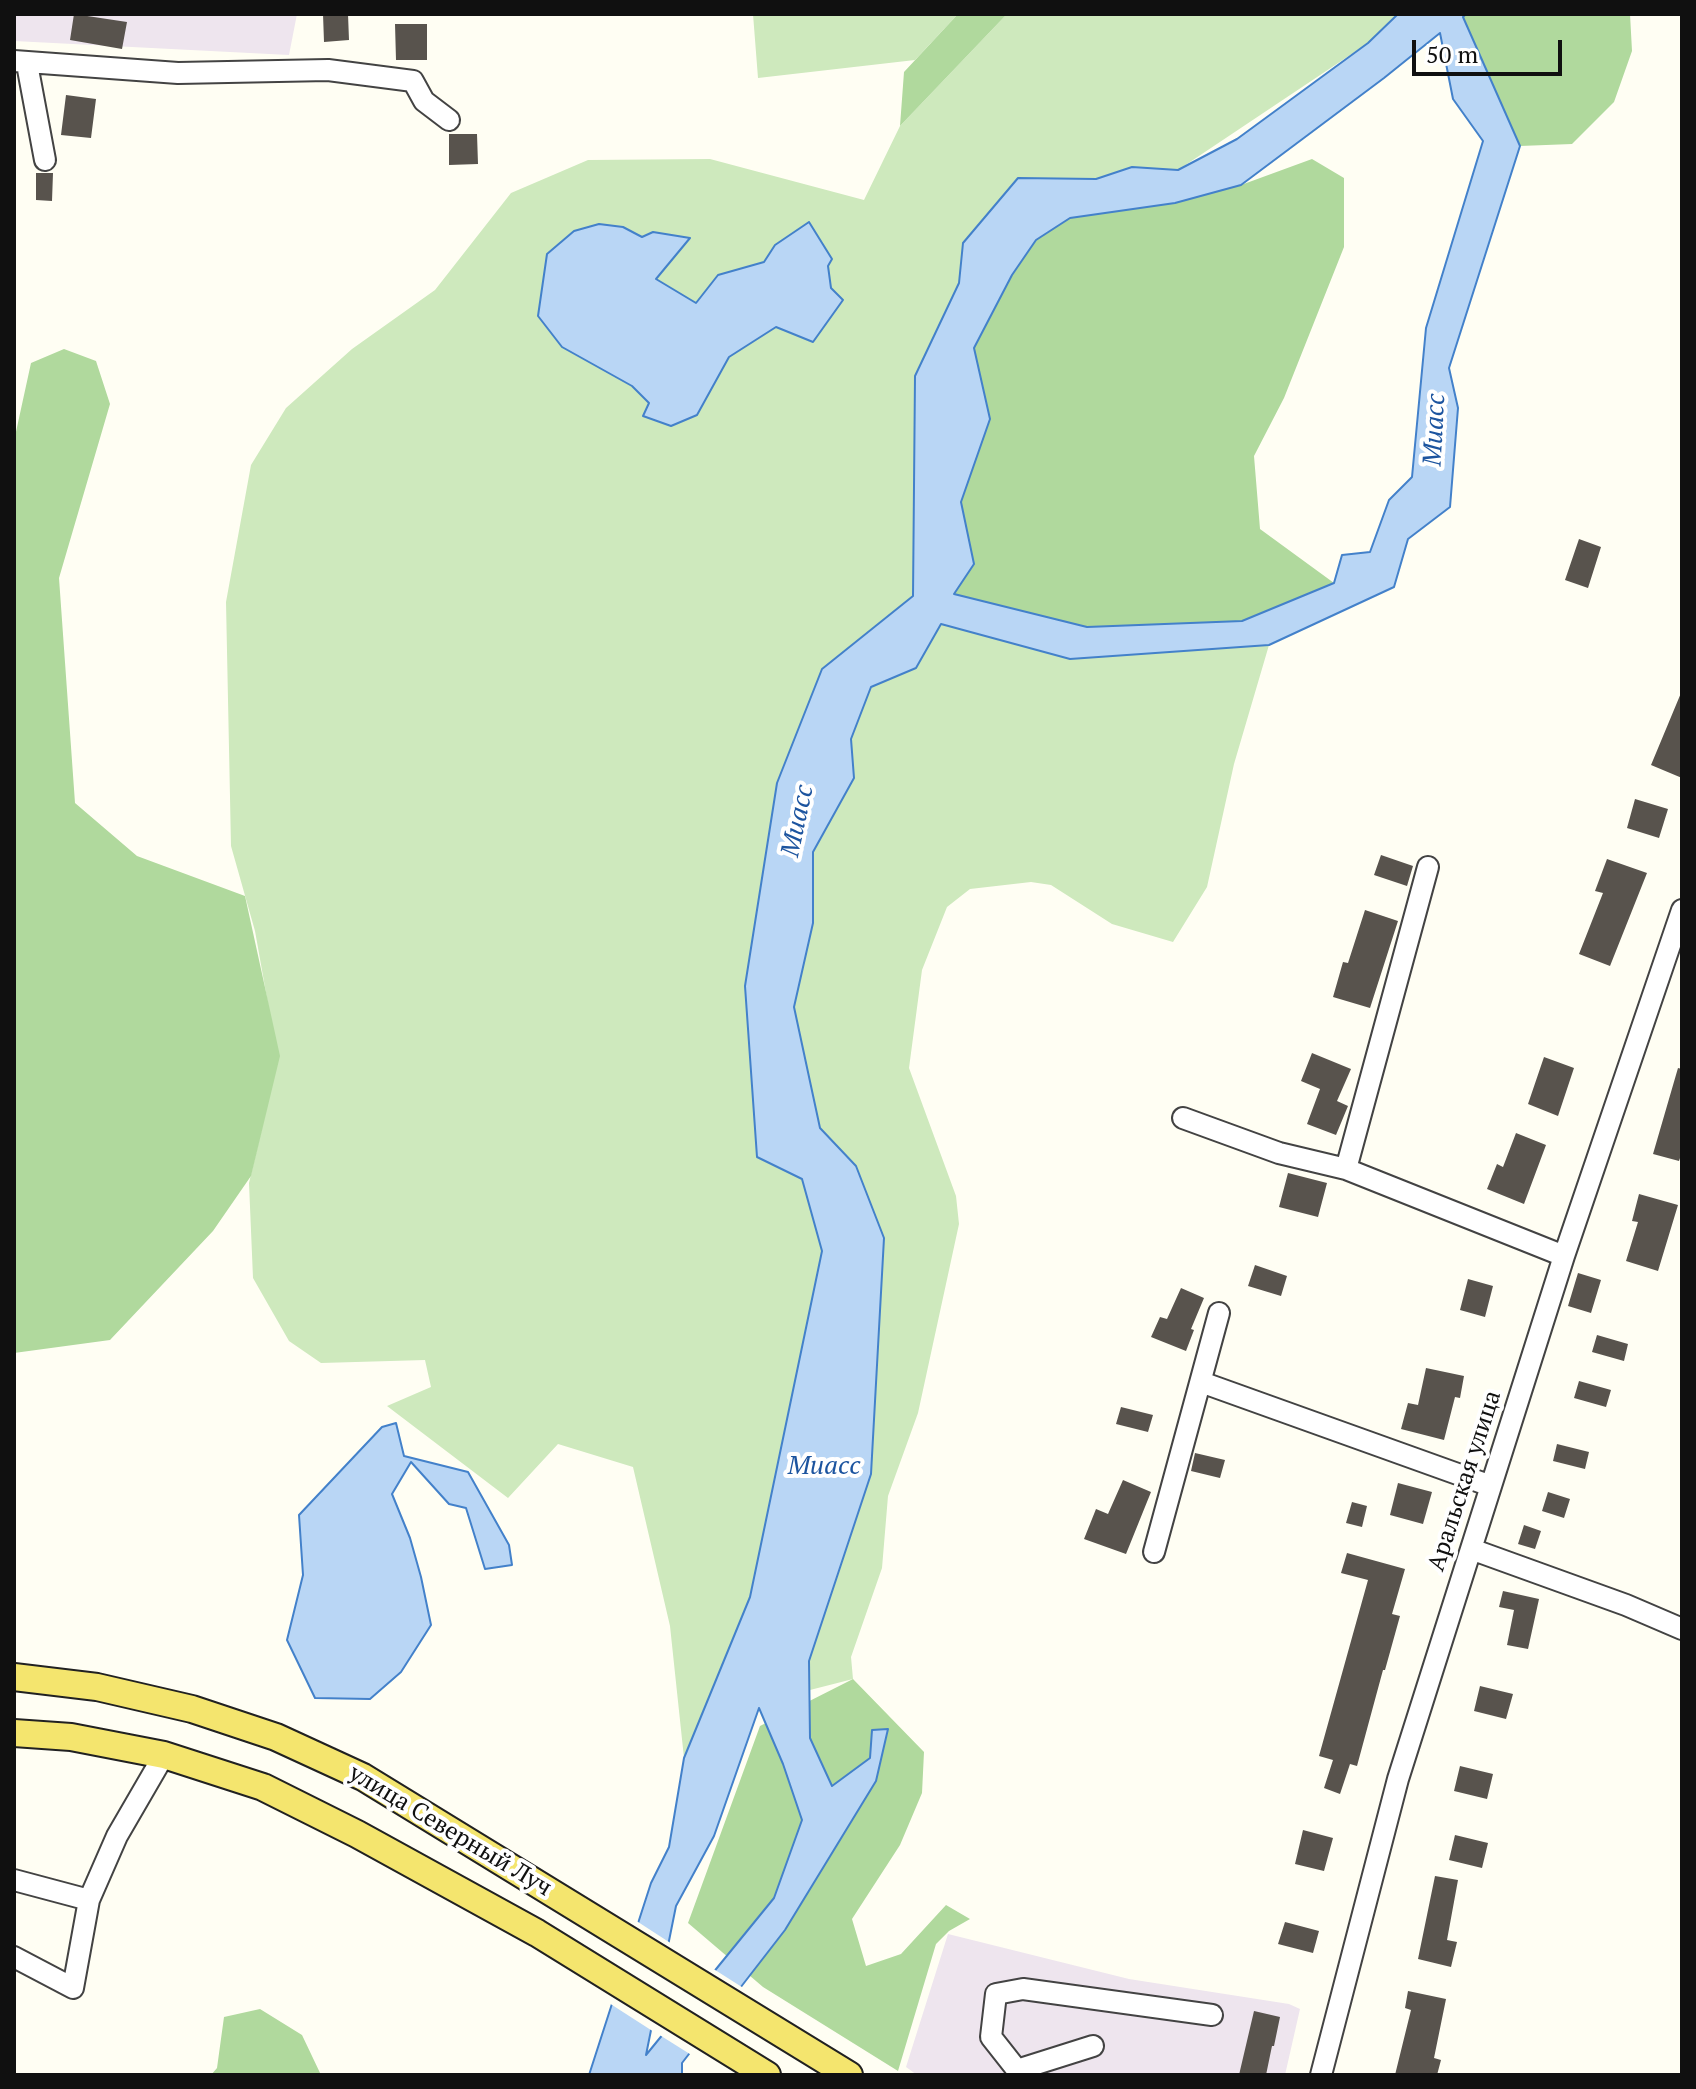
<!DOCTYPE html>
<meta charset="utf-8">
<style>
body{margin:0}
#map{position:relative;width:1696px;height:2089px;overflow:hidden;background:#fffef3;font-family:"PT Serif",serif}
canvas{display:block}
.frame{position:absolute;inset:0;border:16px solid #101010;pointer-events:none}
.scale{position:absolute;left:1412px;top:40px;width:150px;height:36px;box-sizing:border-box;border:4px solid #101010;border-top:0;padding-left:10px;font-size:24px;line-height:28px;white-space:nowrap;color:#101010;-webkit-text-stroke:6px #fff;paint-order:stroke}
</style>
<div id="map">
<canvas width="1696" height="2089"></canvas>
<div class="frame"></div>
<div class="scale">50 m</div>
</div>
<script>
const ctx = document.querySelector('canvas').getContext('2d');
ctx.lineJoin = 'round';
function fillPath(path, color) {
  ctx.fillStyle = color;
  ctx.fill(path, 'evenodd');
}
function toPath(rows) {
  const path = new Path2D();
  for (const r of rows) {
    path.moveTo(r[0], r[1]);
    for (let i = 2; i < r.length; i += 2) path.lineTo(r[i], r[i + 1]);
  }
  return path;
}
function strokePath(path, color, width, dash) {
  ctx.strokeStyle = color;
  ctx.lineWidth = width;
  ctx.lineCap = dash ? 'butt' : 'round';
  ctx.setLineDash(dash || []);
  ctx.stroke(path);
}
function drawText(font, color, halo, rows, align = 'center') {
  ctx.font = font + ' "PT Serif",serif';
  ctx.lineWidth = 8;
  ctx.setLineDash([]);
  ctx.textBaseline = 'middle';
  ctx.strokeStyle = halo;
  ctx.fillStyle = color;
  for (const [text, x, y, turn = 0] of rows) {
    ctx.save();
    ctx.translate(x, y);
    ctx.rotate((+turn || 0) * Math.PI / 180);
    ctx.textAlign = isNaN(turn) ? turn : align;
    if (halo) ctx.strokeText(text, 0, 0);
    ctx.fillText(text, 0, 0);
    ctx.restore();
  }
}
fillPath(toPath([
 [14,14,297,14,289,55,14,41],
 [948,1934,1129,1979,1289,2004,1300,2009,1285,2075,917,2075,906,2067]
]), '#eee5ee');
fillPath(toPath([
 [753,14,958,14,915,60,758,78],
 [1007,14,1398,14,1368,43,1178,170,1132,167,1096,179,1018,178,963,243,959,283,915,376,913,596,822,669,777,783,802,1179,822,1251,750,1597,684,1758,670,1626,633,1467,558,1444,508,1498,387,1406,431,1387,425,1360,321,1363,289,1341,253,1278,249,1183,278,1060,255,931,231,846,226,602,251,465,286,408,352,349,435,290,511,193,588,160,710,159,864,200,900,126],
 [941,624,1070,659,1269,645,1234,764,1207,887,1173,942,1112,924,1051,885,1031,882,970,889,947,907,922,970,909,1068,956,1196,959,1224,918,1413,888,1496,882,1568,851,1657,853,1679,810,1690,809,1661,856,1166,820,1128,794,1007,813,923,813,852,854,778,851,739,871,687,916,668]
]), '#cee9bd');
fillPath(toPath([
 [958,14,1007,14,900,126,904,72],
 [1466,14,1630,14,1632,51,1614,102,1572,144,1520,146,1463,17],
 [1312,159,1344,178,1344,247,1284,398,1254,456,1260,529,1334,583,1242,621,1086,627,953,594,974,564,961,502,990,419,974,348,1012,275,1036,240,1070,218,1175,203,1241,185],
 [64,349,96,361,110,404,59,578,75,803,137,856,245,896,280,1056,251,1176,213,1231,110,1340,14,1353,14,441,31,363],
 [853,1679,924,1752,922,1793,900,1845,852,1919,866,1966,901,1954,946,1905,970,1919,949,1931,936,1944,898,2071,763,1987,688,1923,760,1726],
 [260,2009,302,2035,321,2075,211,2075,217,2068,224,2017]
]), '#b0d99d');
const water = toPath([
 [1398,14,1466,14,1463,17,1520,146,1449,368,1458,408,1450,507,1408,539,1394,587,1269,645,1070,659,941,624,916,668,871,687,851,739,854,778,813,852,813,923,794,1007,820,1128,856,1166,884,1238,871,1474,809,1661,810,1738,832,1786,870,1758,872,1730,888,1729,876,1781,785,1930,682,2063,682,2075,589,2075,651,1883,669,1847,684,1758,750,1597,822,1251,802,1179,757,1157,745,986,777,783,822,669,913,596,915,376,959,283,963,243,1018,178,1096,179,1132,167,1178,170,1237,139,1368,43,1398,14],
 [1440,33,1453,99,1483,141,1426,328,1412,477,1389,500,1370,552,1342,555,1334,583,1242,621,1087,627,954,594,974,564,961,502,990,419,974,348,1012,275,1036,240,1070,218,1175,203,1241,185,1384,78,1440,33],
 [759,1708,783,1764,802,1820,774,1898,646,2055,676,1906,714,1836,759,1708],
 [809,222,832,259,828,266,831,288,843,300,813,342,776,327,729,357,697,415,671,426,643,416,649,403,632,386,562,347,538,316,547,254,574,231,599,224,623,227,642,237,653,232,690,238,656,279,696,303,718,275,764,262,775,245,809,222],
 [396,1423,404,1456,468,1472,509,1545,512,1565,485,1569,466,1508,449,1504,411,1462,392,1494,410,1538,421,1577,431,1625,401,1672,370,1699,315,1698,287,1640,303,1575,299,1515,382,1427,396,1423]
]);
fillPath(water, '#b9d6f5');
strokePath(water, '#4381ca', 2);
fillPath(toPath([
 [635,1920,672,1944,654,2032,609,2003],
 [712,1968,745,1989,693,2056,658,2034]
]), '#fffef3');
fillPath(toPath([
 [74,14,127,22,122,49,70,40],
 [323,14,348,14,349,40,324,42],
 [395,24,427,24,427,60,396,60],
 [66,95,96,99,91,138,61,135],
 [449,134,477,134,478,164,449,165],
 [36,173,53,173,52,201,36,200],
 [1579,539,1601,547,1588,588,1565,580],
 [1681,693,1682,694,1682,778,1651,765],
 [1635,799,1668,809,1659,838,1627,828],
 [1381,855,1413,866,1407,886,1374,875],
 [1607,859,1647,873,1610,966,1579,954,1603,893,1595,891],
 [1365,910,1398,921,1370,1008,1333,997,1343,962,1348,963],
 [1312,1053,1351,1069,1337,1101,1348,1106,1336,1135,1307,1124,1320,1089,1301,1081],
 [1544,1057,1574,1068,1558,1116,1528,1104],
 [1678,1068,1682,1069,1682,1152,1679,1161,1653,1154],
 [1516,1133,1546,1145,1524,1204,1487,1189,1497,1164,1503,1167],
 [1288,1173,1327,1183,1318,1217,1279,1207],
 [1639,1194,1678,1205,1658,1271,1626,1261,1638,1222,1632,1221],
 [1255,1265,1287,1276,1281,1296,1248,1286],
 [1578,1273,1601,1280,1591,1313,1568,1306],
 [1468,1279,1493,1286,1485,1317,1460,1310],
 [1181,1288,1204,1298,1191,1329,1194,1330,1186,1351,1151,1337,1160,1317,1167,1319],
 [1597,1335,1628,1344,1624,1361,1592,1352],
 [1426,1368,1464,1376,1460,1398,1455,1397,1444,1440,1401,1429,1408,1403,1418,1405],
 [1579,1381,1611,1390,1606,1407,1574,1398],
 [1121,1407,1153,1415,1148,1432,1116,1424],
 [1557,1444,1589,1452,1585,1469,1553,1461],
 [1195,1453,1225,1460,1220,1478,1191,1471],
 [1123,1480,1151,1492,1126,1554,1084,1539,1096,1509,1108,1514],
 [1398,1483,1432,1492,1423,1524,1390,1515],
 [1548,1492,1570,1499,1564,1518,1542,1511],
 [1352,1502,1367,1506,1362,1527,1346,1523],
 [1524,1525,1541,1531,1535,1549,1518,1544],
 [1347,1553,1405,1569,1392,1614,1400,1616,1385,1670,1383,1670,1357,1766,1350,1764,1340,1794,1324,1788,1333,1760,1319,1756,1368,1580,1341,1573],
 [1503,1591,1539,1599,1528,1649,1507,1645,1514,1610,1499,1607],
 [1480,1686,1513,1694,1506,1719,1474,1711],
 [1460,1766,1493,1774,1487,1799,1454,1791],
 [1303,1830,1333,1838,1324,1871,1295,1864],
 [1455,1835,1488,1843,1482,1868,1449,1860],
 [1435,1876,1458,1880,1447,1940,1457,1942,1451,1967,1418,1959],
 [1285,1922,1319,1931,1313,1953,1278,1944],
 [1408,1991,1446,1999,1434,2058,1441,2060,1437,2075,1395,2075,1411,2010,1405,2008],
 [1254,2011,1280,2017,1274,2046,1272,2046,1266,2075,1239,2075]
]), '#58534d');
const minor = toPath([
 [14,61,178,73,328,70,413,81,424,101,449,120],
 [27,64,45,160],
 [1183,1118,1279,1153,1346,1169,1564,1256],
 [1346,1169,1428,867],
 [1201,1382,1491,1486],
 [1471,1549,1626,1605,1682,1629],
 [1154,1552,1219,1313],
 [14,1880,89,1900],
 [14,1957,73,1988,89,1900,117,1836,164,1755],
 [1017,2070,1093,2046],
 [1026,2075,1017,2070,991,2037,996,1994,1023,1989,1212,2015],
 [1321,2075,1398,1779,1564,1256,1682,910]
]);
const major = toPath([
 [14,1677,97,1687,192,1709,276,1737,363,1777,849,2075],
 [14,1733,71,1737,164,1755,263,1787,357,1834,537,1933,767,2075]
]);
strokePath(minor, '#434343', 24);
strokePath(major, '#212121', 30);
strokePath(minor, '#fff', 20);
strokePath(major, '#f4e56e', 26);
drawText('24px', '#101010', '#fff', [
 ["Аральская улица",1465,1481,-72],
 ["улица Северный Луч",450,1831,31]
]);
drawText('italic 26px', '#1c549f', '#fff', [
 ["Миасс",1435,430,-87],
 ["Миасс",798,821,-78],
 ["Миасс",824,1467]
]);
</script>
